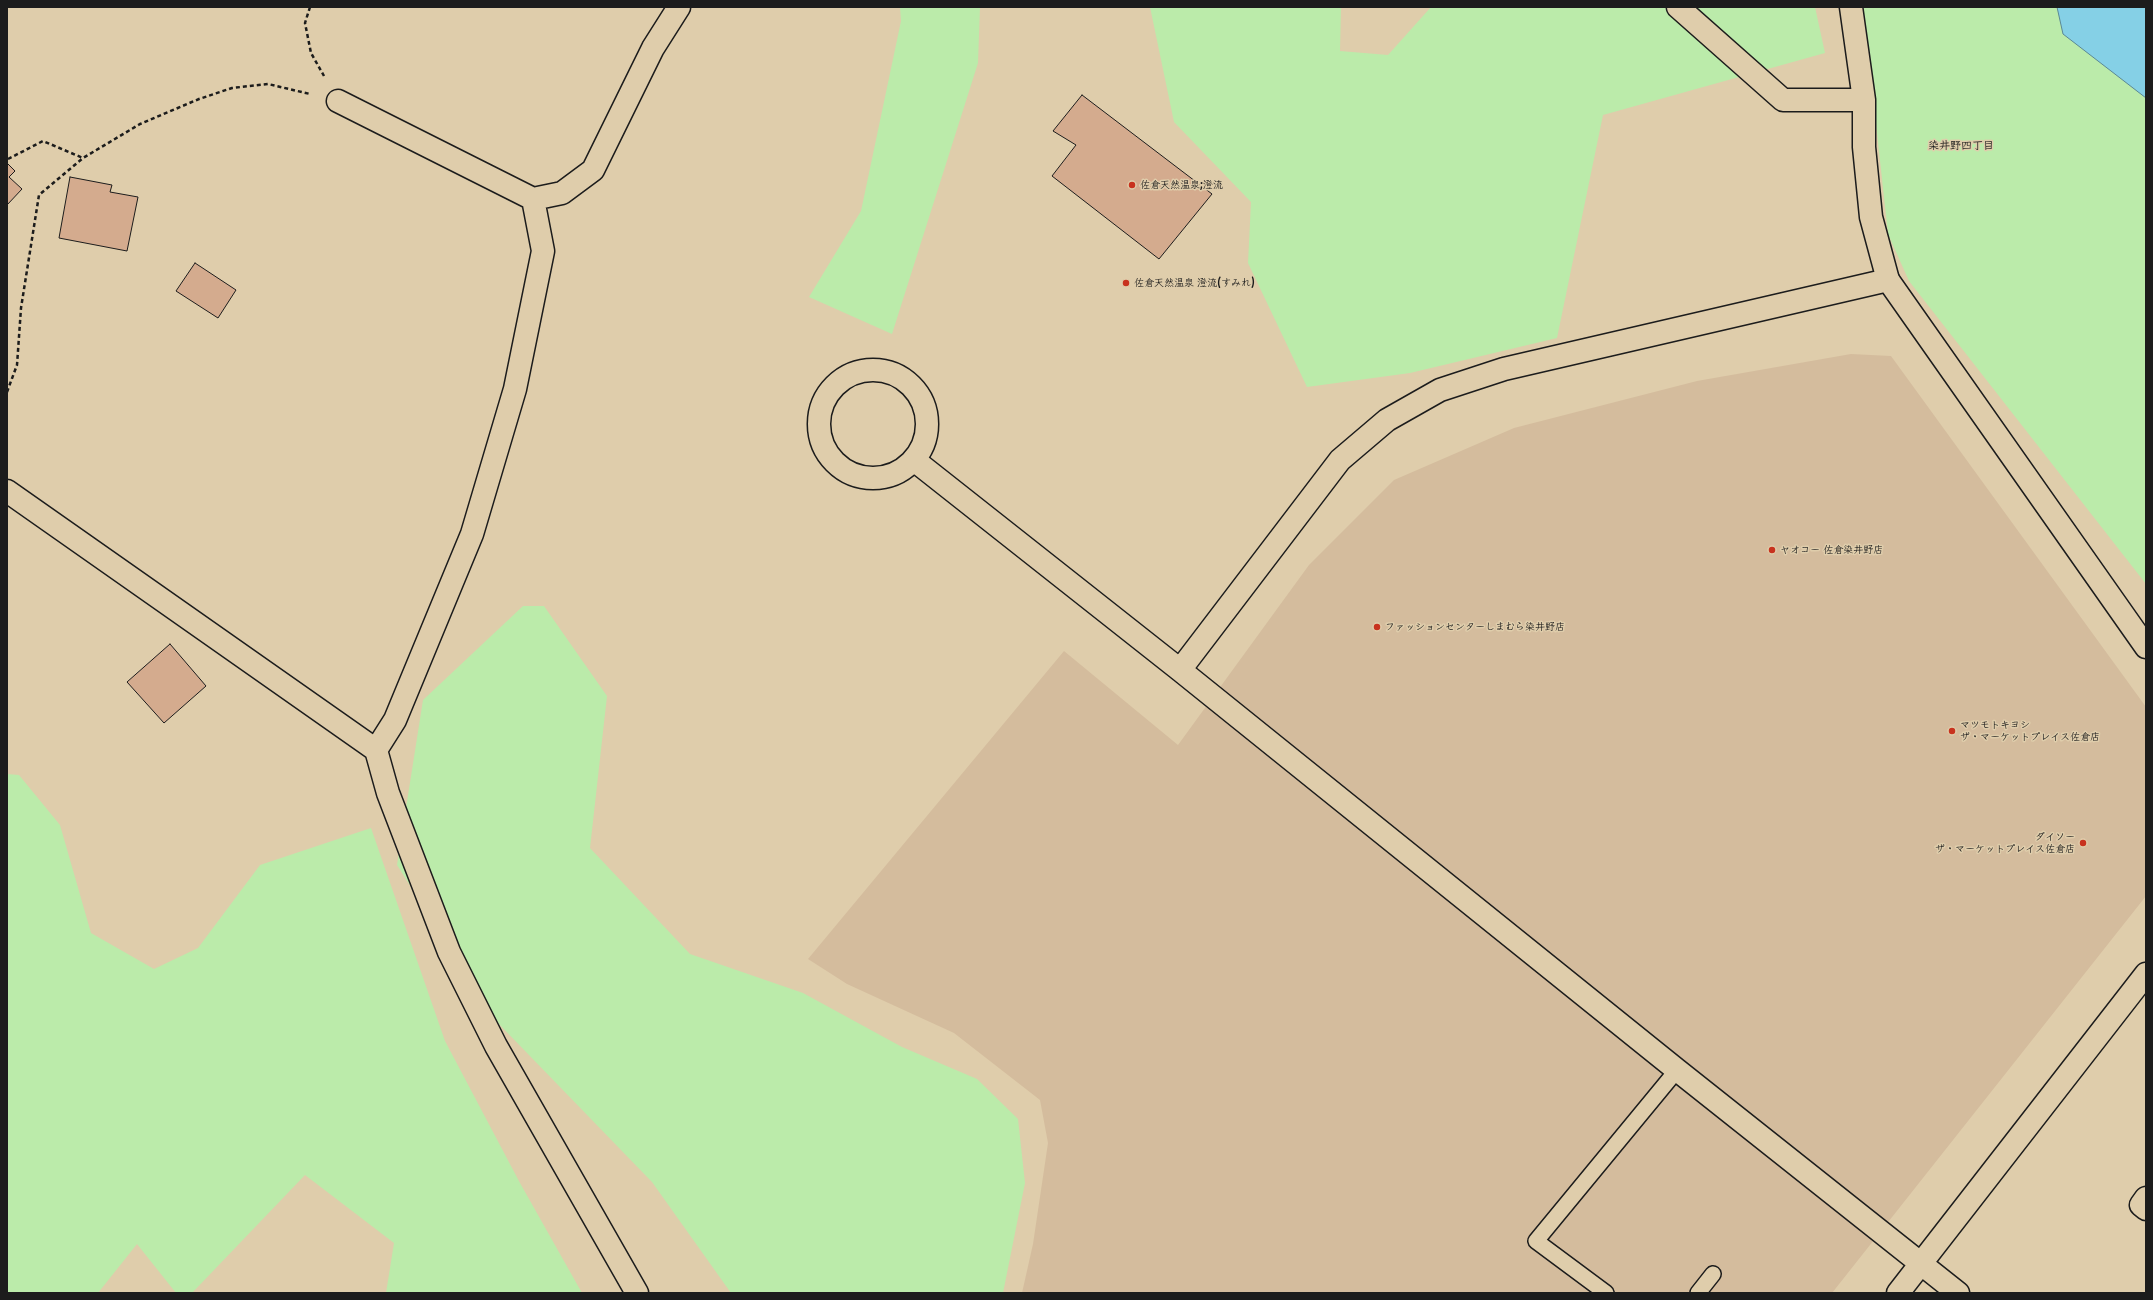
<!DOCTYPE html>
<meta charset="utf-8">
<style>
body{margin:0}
#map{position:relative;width:2153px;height:1300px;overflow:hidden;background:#dfcdab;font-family:"Playpen Sans",sans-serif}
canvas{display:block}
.frame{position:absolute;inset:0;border:8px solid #1c1c1c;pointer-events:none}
</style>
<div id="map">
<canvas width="2153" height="1300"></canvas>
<div class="frame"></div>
</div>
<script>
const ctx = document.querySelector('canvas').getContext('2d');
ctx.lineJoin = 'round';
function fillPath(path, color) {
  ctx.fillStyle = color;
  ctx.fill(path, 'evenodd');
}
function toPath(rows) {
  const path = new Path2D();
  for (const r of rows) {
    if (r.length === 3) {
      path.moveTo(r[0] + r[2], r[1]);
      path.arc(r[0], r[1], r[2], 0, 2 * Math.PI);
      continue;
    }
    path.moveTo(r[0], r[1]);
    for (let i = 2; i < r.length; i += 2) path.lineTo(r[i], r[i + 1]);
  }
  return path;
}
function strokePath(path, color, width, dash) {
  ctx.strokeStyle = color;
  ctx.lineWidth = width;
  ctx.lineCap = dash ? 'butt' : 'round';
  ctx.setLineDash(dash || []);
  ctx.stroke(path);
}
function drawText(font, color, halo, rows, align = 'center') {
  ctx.font = font + ' "Playpen Sans","Klee One",sans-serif';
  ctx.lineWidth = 3;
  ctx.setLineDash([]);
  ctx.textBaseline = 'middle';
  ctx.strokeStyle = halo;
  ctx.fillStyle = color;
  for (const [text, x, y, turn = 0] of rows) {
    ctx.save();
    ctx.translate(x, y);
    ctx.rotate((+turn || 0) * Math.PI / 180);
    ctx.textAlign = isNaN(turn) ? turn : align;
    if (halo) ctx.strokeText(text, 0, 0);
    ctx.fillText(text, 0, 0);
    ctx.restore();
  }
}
fillPath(toPath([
 [1851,354,1891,356,2146,707,2146,896,1832,1293,1022,1293,1033,1244,1048,1143,1040,1100,954,1033,847,984,808,959,1064,651,1178,745,1309,565,1394,480,1514,428,1697,381]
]), '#d4bc9d');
fillPath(toPath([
 [900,7,980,7,978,63,892,334,809,297,861,211,901,21],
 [1150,7,1341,7,1340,51,1388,55,1431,7,1815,7,1825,53,1603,115,1557,338,1410,373,1307,387,1248,263,1251,202,1174,122],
 [1856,7,2146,7,2146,584,1909,281,1888,234,1876,124],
 [523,606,544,606,607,696,590,848,690,954,803,993,902,1047,977,1079,1018,1119,1025,1183,1003,1293,731,1293,652,1182,496,1021,397,865,423,700],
 [7,774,19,775,60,825,91,933,154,969,198,948,260,865,371,828,445,1041,520,1183,582,1293,386,1293,394,1243,305,1175,192,1293,176,1293,137,1244,98,1293,7,1293]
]), '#bbebaa');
const water = toPath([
 [2057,7,2146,7,2146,98,2063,34,2057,7]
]);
fillPath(water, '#85d0e6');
strokePath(water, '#5b8895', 1);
const building = toPath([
 [1082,95,1212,194,1159,259,1052,176,1076,145,1053,131,1082,95],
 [7,163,15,171,9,177,22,189,7,205,7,163],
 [70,177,112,185,110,192,138,197,127,251,59,238,70,177],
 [195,263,236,290,218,318,176,291,195,263],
 [170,644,206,686,164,723,127,682,170,644]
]);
fillPath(building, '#d4ab8e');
strokePath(building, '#1c1c1c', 1);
const service = toPath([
 [1606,1293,1536,1241,1677,1070],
 [1698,1293,1713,1274]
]);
const minor = toPath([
 [1678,7,1783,100,1864,100],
 [1851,7,1864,100,1864,147,1871,217,1888,280],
 [338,101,533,199,562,193,593,170,653,48,679,7],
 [873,424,54],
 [7,491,376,750,388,793,449,952,496,1046,637,1293],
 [376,750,395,720,472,534,515,389,543,251,533,199],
 [2146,1198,2141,1205,2146,1209]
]);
const tertiary = toPath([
 [914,460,1180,670,1677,1070,1958,1293],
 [1180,670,1340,460,1387,420,1440,390,1504,369,1888,280,2146,647],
 [1898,1293,2146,974]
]);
strokePath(service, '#1c1c1c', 18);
strokePath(minor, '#1c1c1c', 25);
strokePath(tertiary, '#1c1c1c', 25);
strokePath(toPath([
 [310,7,305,23,311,53,324,76],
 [8,159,43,141,83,158],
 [7,392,17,365,21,308,39,195,83,158,140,124,199,99,232,88,268,84,310,94]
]), '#1c1c1c', 2.5, [4, 3]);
strokePath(service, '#dfcdab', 15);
strokePath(minor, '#dfcdab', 22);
strokePath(tertiary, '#dfcdab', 22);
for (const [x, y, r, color] of [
 [1132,185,4,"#c8321e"],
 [1126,283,4,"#c8321e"],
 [1772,550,4,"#c8321e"],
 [1377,627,4,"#c8321e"],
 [1952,731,4,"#c8321e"],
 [2083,843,4,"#c8321e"]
]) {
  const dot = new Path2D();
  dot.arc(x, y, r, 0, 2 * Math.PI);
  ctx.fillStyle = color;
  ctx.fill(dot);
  strokePath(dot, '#dfcdab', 1.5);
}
drawText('bold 10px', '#1c1c1c', '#dfcdab', [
 ["佐倉天然温泉;澄流",1140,185],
 ["佐倉天然温泉 澄流(すみれ)",1134,283],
 ["ヤオコー 佐倉染井野店",1780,550],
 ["ファッションセンターしまむら染井野店",1385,627],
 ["マツモトキヨシ",1960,725],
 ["ザ・マーケットプレイス佐倉店",1960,737],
 ["ダイソー",2075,837,"right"],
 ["ザ・マーケットプレイス佐倉店",2075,849,"right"]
], 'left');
drawText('bold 11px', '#1c1c1c', '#dfcdab', [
 ["染井野四丁目",1961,146]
]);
</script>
